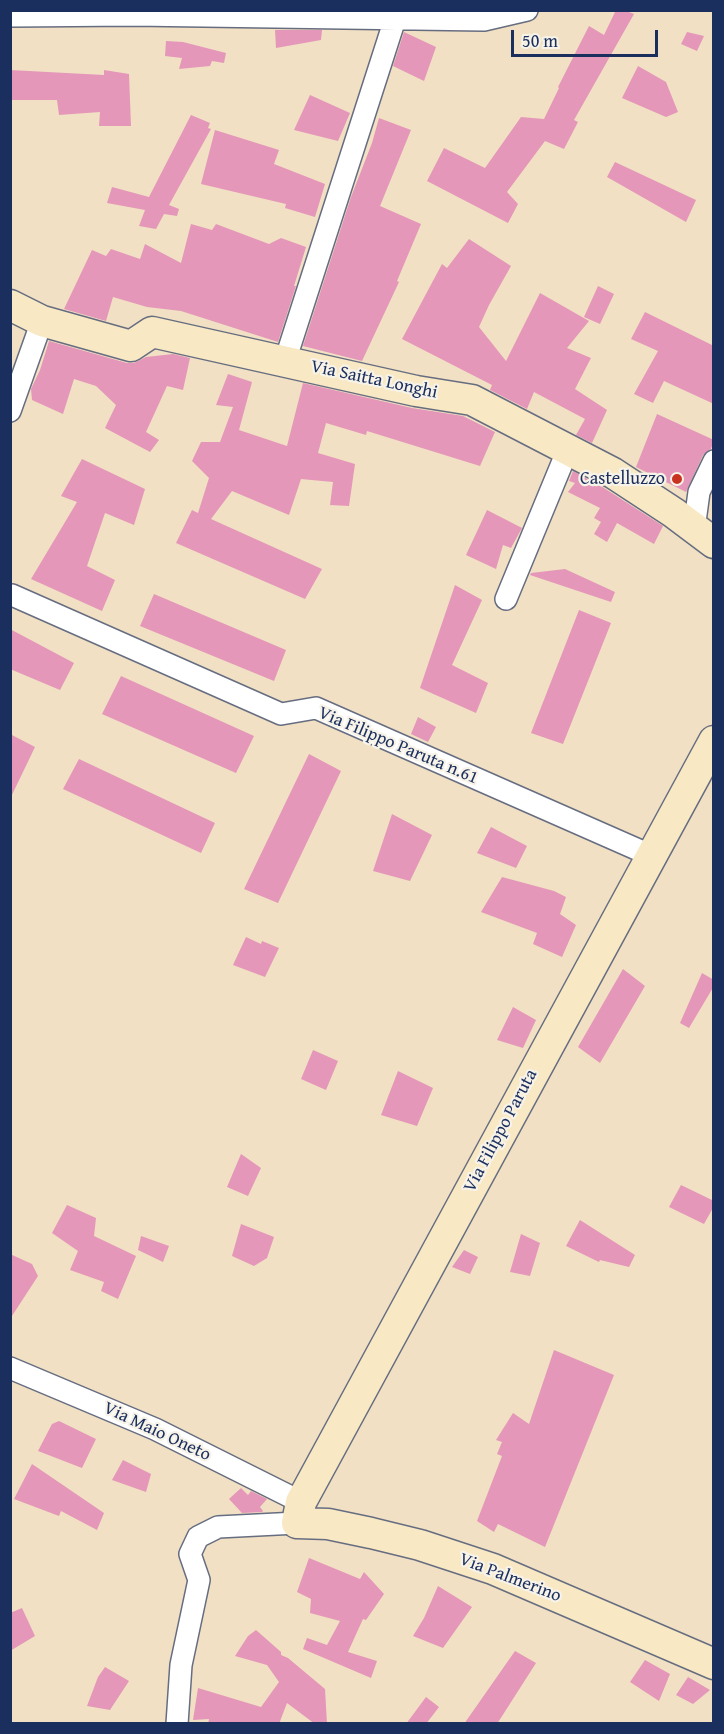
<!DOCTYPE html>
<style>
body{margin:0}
#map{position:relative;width:724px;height:1734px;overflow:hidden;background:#f1e0c3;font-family:"Gentium Book Plus",serif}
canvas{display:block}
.frame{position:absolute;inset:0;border:12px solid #1b2f5e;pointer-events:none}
.scale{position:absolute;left:511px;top:30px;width:147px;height:27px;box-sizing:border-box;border:3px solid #1b2f5e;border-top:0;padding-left:8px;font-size:18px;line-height:21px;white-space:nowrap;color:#1b2f5e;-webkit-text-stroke:4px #f7f3e8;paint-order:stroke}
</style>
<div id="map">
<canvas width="724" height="1734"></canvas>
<div class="frame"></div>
<div class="scale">50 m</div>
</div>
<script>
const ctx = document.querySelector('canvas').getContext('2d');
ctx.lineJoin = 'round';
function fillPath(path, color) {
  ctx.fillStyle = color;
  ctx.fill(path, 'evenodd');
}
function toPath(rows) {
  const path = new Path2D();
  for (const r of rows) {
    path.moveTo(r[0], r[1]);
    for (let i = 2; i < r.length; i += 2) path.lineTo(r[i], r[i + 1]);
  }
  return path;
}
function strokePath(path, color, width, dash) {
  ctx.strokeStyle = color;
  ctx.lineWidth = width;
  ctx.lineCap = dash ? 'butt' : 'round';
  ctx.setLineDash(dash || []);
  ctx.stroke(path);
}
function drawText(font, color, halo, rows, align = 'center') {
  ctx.font = font + ' "Gentium Book Plus",serif';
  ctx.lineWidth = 4.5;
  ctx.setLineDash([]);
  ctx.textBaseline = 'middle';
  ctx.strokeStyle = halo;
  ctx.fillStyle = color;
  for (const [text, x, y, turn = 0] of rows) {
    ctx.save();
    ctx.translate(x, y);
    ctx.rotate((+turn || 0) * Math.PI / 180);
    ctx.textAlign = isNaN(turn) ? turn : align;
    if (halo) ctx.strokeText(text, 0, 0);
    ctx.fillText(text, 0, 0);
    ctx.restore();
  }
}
fillPath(toPath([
 [616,10,624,10,634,14,574,120,578,122,564,149,545,141,507,192,518,204,508,223,427,181,444,148,485,168,521,117,544,119,559,88,558,87,589,26,604,35],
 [275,30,322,30,321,40,276,48],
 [404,32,436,47,424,81,393,66],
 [687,32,704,36,697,51,681,44],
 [166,41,183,42,226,53,224,63,212,61,210,66,179,69,182,58,165,56],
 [638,66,666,82,678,112,666,117,622,98],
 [10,70,104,75,104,70,129,74,131,126,99,126,100,112,59,115,57,100,10,100],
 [310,95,350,113,338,141,294,130],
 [191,115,210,123,208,128,211,129,169,205,179,209,177,216,164,214,156,229,139,226,145,210,107,203,112,187,149,197],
 [379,118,411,130,380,206,421,224,397,281,399,282,362,361,303,346,351,197,372,143],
 [215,130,279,150,274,164,325,184,315,217,285,208,286,204,201,184],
 [615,162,696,200,686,222,607,177],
 [191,224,212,230,216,224,269,244,281,238,306,247,294,286,296,286,278,342,181,311,147,307,113,297,106,321,64,309,92,250,106,256,111,249,140,259,145,244,181,263],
 [469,239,511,266,489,305,479,327,506,361,540,293,589,321,567,348,591,358,575,389,607,410,592,443,576,435,585,419,534,392,527,409,490,390,492,385,402,339,442,264,447,268],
 [598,286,614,294,600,324,584,317],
 [645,312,714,346,714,404,664,381,653,403,634,394,658,351,631,339],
 [49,341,127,363,134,363,146,357,173,354,190,358,183,390,167,386,146,432,159,440,150,452,105,428,116,405,96,386,74,379,63,414,32,400,31,389,40,370],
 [228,374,252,382,239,430,287,446,303,383,412,408,463,416,495,432,480,466,367,431,366,435,326,423,318,453,355,464,349,506,330,505,333,482,301,479,289,515,232,491,211,519,322,569,305,599,176,543,192,510,198,513,209,478,192,461,201,442,220,442,233,407,216,405],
 [657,414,714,440,711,449,703,455,686,492,636,467],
 [82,459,145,489,134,525,105,513,87,566,115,580,102,611,31,579,77,502,61,496],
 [573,471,604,488,663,526,654,544,617,523,607,542,594,534,601,522,594,518,600,508,568,492,575,483,569,481],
 [487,510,522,528,511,548,503,545,496,569,466,555],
 [565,569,615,592,611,602,530,575,531,573],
 [455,585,482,600,452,665,488,683,476,713,420,688],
 [154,594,286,650,274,681,140,626],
 [579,610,611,623,563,744,531,733],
 [10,629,74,663,60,690,10,669],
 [121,676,254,736,236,773,102,714],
 [418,717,436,727,428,742,411,734],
 [10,734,35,747,10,799],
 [309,754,341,771,278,903,244,889],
 [79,759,215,823,201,853,63,789],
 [392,814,432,835,410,881,373,871],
 [491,827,527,846,516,868,477,853],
 [502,877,554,891,566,897,560,914,576,925,562,957,533,944,537,933,481,912],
 [246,937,261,944,262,941,279,948,265,977,233,965],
 [623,969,645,986,600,1063,578,1047],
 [702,973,714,980,714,986,689,1028,680,1023],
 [513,1007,536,1020,523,1048,497,1040],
 [313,1050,338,1061,326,1090,301,1079],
 [398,1071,433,1088,417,1126,381,1115],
 [241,1154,261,1168,248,1196,227,1187],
 [681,1185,714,1201,714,1206,704,1224,669,1207],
 [67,1205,96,1218,94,1236,136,1256,118,1299,101,1291,104,1282,70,1270,78,1251,52,1233],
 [580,1220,635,1255,629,1267,600,1260,599,1262,566,1246],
 [241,1224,274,1237,267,1258,254,1266,232,1256],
 [521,1234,540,1243,530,1276,510,1272],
 [141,1236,169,1246,163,1262,138,1250],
 [464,1250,478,1257,470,1274,452,1267],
 [10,1254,32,1264,38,1276,10,1319],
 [554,1350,614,1375,545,1547,498,1524,494,1532,477,1521,502,1456,497,1454,502,1442,496,1440,513,1413,529,1424],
 [59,1421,96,1439,82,1468,38,1451,52,1424],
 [123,1460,151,1474,146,1492,112,1480],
 [32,1464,104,1513,97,1530,61,1511,59,1516,14,1499],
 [241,1488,248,1495,251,1491,267,1499,260,1507,263,1511,262,1512,242,1513,229,1499],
 [309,1558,360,1579,364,1572,384,1594,366,1620,363,1619,348,1652,377,1661,371,1678,303,1649,307,1638,327,1645,340,1621,310,1613,311,1599,297,1592],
 [438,1586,472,1607,443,1648,413,1636,424,1618],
 [22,1608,35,1636,10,1651,10,1613],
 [256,1630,281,1652,281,1655,288,1658,325,1689,327,1724,315,1724,287,1703,279,1724,208,1724,209,1719,193,1720,198,1688,261,1707,279,1682,267,1665,235,1656,248,1636],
 [515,1651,536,1663,497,1724,464,1724],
 [645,1660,670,1674,659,1701,630,1682],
 [105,1667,129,1681,110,1710,87,1706,98,1677],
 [688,1677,710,1690,693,1704,676,1695],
 [426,1697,439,1707,426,1724,406,1724]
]), '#e497b9');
const street = toPath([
 [10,16,134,15,484,20,527,10],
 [285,361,395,19],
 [10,411,42,321],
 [694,529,699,492,714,461],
 [12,595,281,714,316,708,650,855],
 [506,599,568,449],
 [10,1368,155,1429,301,1502],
 [177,1724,181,1665,199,1580,190,1554,198,1537,218,1527,297,1523]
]);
const secondary = toPath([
 [10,305,42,321,131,346,152,332,416,391,472,400,613,473,674,513,714,543],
 [714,741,301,1502,297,1523,328,1524,371,1533,420,1545,493,1569,714,1664]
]);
strokePath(street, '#666d81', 24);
strokePath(secondary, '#666d81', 33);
strokePath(street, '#fff', 21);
strokePath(secondary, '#f8e8c3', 30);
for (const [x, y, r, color] of [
 [677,479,6,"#c8321e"]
]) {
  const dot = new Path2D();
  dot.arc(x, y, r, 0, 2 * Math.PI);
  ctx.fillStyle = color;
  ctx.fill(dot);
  strokePath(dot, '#f7f3e8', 2);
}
drawText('18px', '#1b2f5e', '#f7f3e8', [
 ["Via Saitta Longhi",374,380,12],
 ["Via Filippo Paruta n.61",398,746,23],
 ["Via Filippo Paruta",501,1131,-62],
 ["Via Maio Oneto",157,1432,25],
 ["Via Palmerino",510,1578,21]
]);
drawText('18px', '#1b2f5e', '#f7f3e8', [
 ["Castelluzzo",665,479]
], 'right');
</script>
